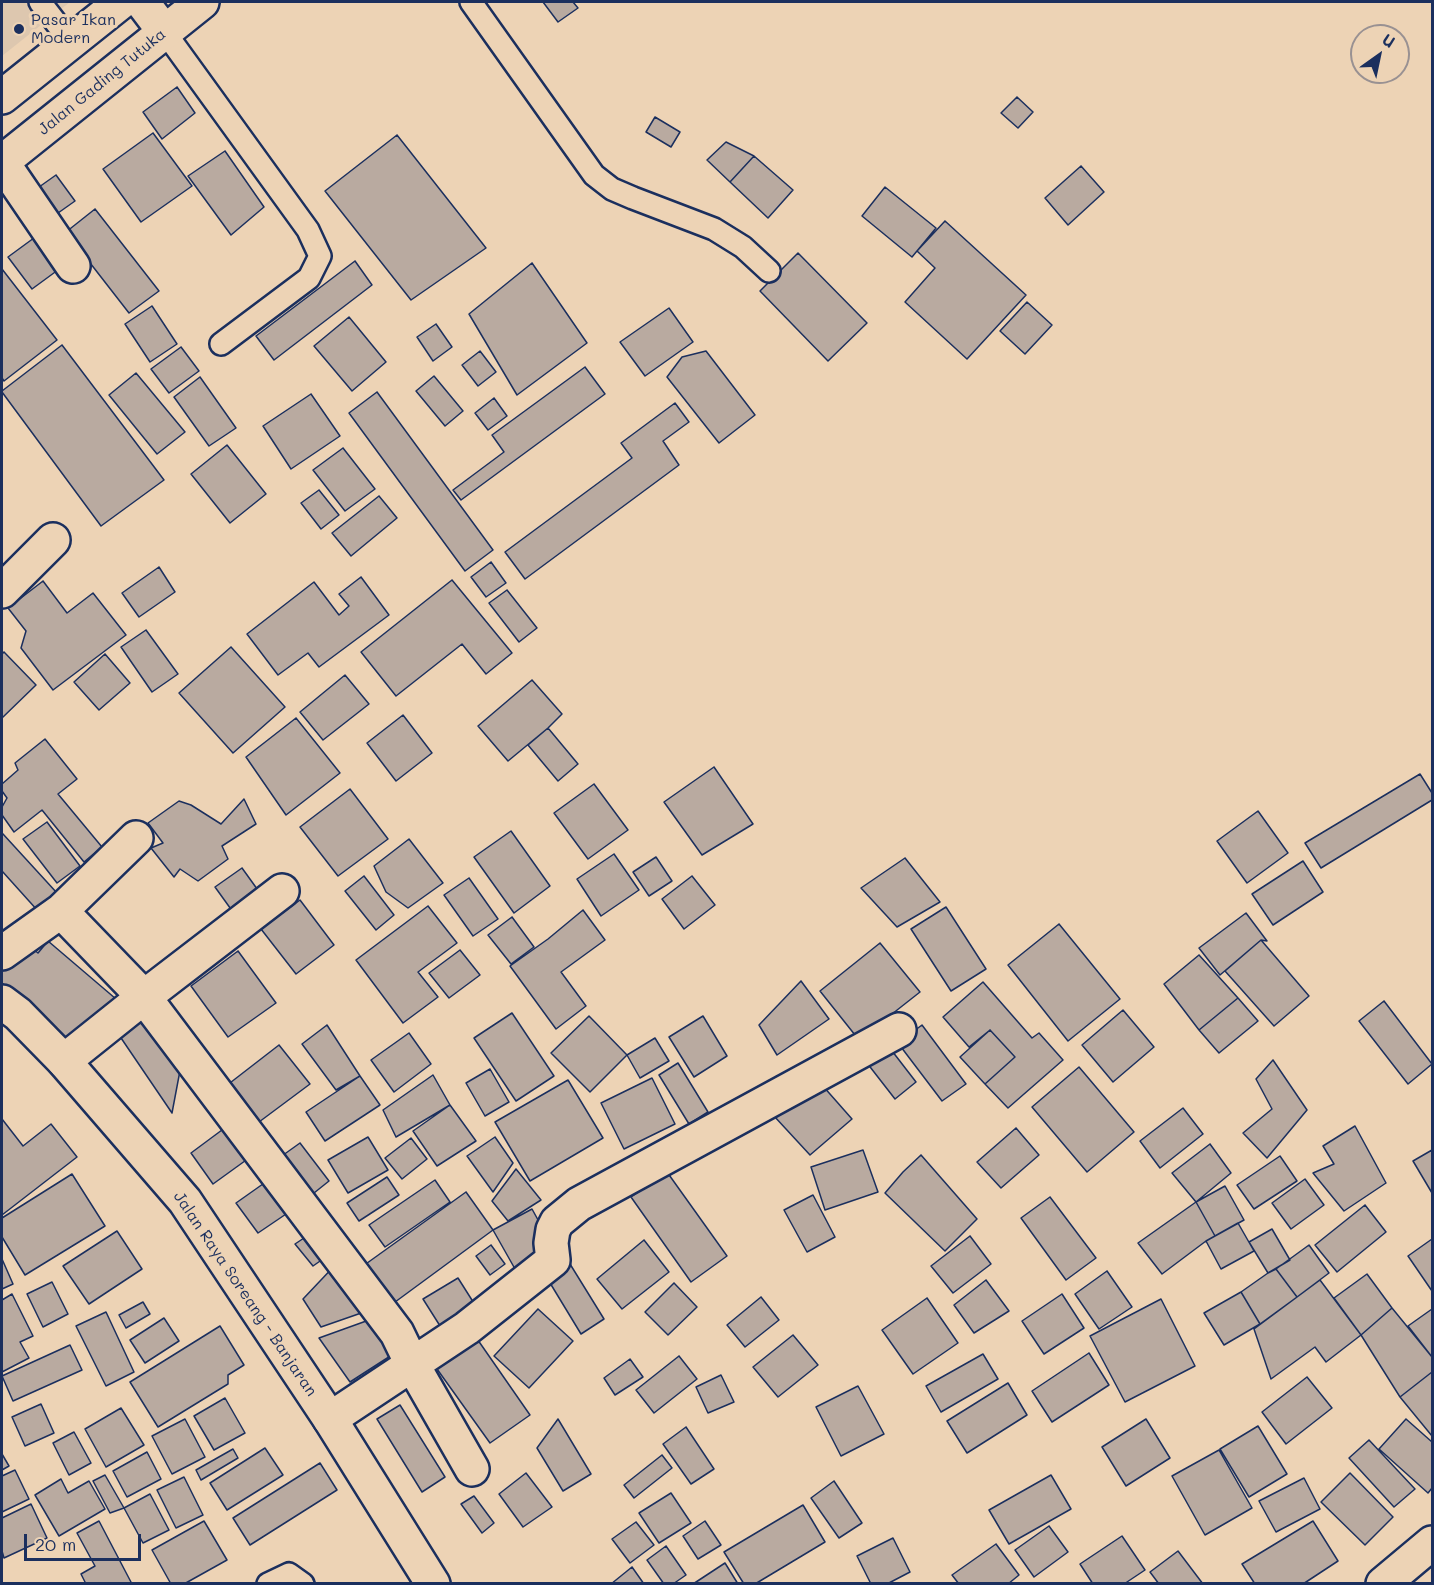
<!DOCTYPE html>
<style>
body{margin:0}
#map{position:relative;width:1434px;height:1585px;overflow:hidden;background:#edd3b5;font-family:Mali,sans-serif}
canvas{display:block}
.frame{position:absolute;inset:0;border:3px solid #1b2f5e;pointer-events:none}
.north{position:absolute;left:1350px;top:24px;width:60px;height:60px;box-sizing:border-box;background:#edd3b5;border:2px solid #999192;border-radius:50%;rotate:33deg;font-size:16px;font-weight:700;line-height:24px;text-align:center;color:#1b2f5e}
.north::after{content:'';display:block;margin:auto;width:21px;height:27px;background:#1b2f5e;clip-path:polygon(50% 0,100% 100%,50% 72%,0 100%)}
.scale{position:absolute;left:24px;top:1534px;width:117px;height:27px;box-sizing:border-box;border:3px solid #1b2f5e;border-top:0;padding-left:8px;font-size:18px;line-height:21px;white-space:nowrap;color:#1b2f5e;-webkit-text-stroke:4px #edd3b5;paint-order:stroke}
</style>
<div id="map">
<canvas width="1434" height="1585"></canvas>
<div class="frame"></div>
<div class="north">U</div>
<div class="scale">20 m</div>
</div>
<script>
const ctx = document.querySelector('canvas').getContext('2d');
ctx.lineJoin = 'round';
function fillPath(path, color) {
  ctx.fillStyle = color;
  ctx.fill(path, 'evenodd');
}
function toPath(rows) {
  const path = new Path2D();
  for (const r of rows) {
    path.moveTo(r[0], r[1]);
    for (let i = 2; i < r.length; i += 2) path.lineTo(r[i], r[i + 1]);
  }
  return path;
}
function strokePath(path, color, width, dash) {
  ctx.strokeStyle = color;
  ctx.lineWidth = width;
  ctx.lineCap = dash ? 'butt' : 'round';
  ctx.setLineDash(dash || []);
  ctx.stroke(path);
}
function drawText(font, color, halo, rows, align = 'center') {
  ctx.font = font + ' Mali,sans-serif';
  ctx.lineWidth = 6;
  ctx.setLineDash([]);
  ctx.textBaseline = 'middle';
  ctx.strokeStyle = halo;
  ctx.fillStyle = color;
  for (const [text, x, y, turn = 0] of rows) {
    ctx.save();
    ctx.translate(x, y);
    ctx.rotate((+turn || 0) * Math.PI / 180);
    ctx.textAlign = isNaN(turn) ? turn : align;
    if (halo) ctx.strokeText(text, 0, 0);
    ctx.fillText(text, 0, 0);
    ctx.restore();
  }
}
fillPath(toPath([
 [2,2,70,2,2,56]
]), '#ddc7af');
const building = toPath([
 [543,2,573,2,578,8,558,22,543,2],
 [177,87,195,113,162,139,143,112,177,87],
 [1017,97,1033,112,1018,128,1001,113,1017,97],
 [655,117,680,132,671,147,646,132,655,117],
 [153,133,192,186,141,222,103,169,153,133],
 [397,135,486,248,411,300,325,191,397,135],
 [726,142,754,156,730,182,707,160,726,142],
 [225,151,264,207,231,235,188,176,225,151],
 [754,156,793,190,768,218,730,182,754,156],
 [1081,166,1104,192,1068,225,1045,198,1081,166],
 [56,175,75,201,51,218,32,192,56,175],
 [885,187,936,228,912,257,862,216,885,187],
 [95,209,159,291,129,313,66,232,95,209],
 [945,221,1026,295,967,359,905,302,935,268,917,251,945,221],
 [38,235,62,267,32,289,8,257,38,235],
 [798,253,867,323,828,361,760,291,798,253],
 [355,261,372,285,274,360,256,336,355,261],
 [532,263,587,343,517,395,469,314,532,263],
 [2,269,57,340,4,381,2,378,2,269],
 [1027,302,1052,325,1025,354,1000,331,1027,302],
 [152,306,177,344,150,362,125,324,152,306],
 [669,308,693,342,645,376,620,342,669,308],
 [349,317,386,362,352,391,314,346,349,317],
 [436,324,452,347,433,361,417,337,436,324],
 [62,345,164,480,101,526,2,392,2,391,62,345],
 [181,347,199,371,169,393,151,369,181,347],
 [480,351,496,372,478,386,462,365,480,351],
 [706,351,755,415,719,443,667,377,682,357,706,351],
 [585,367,605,394,461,500,453,490,504,452,492,435,585,367],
 [136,373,185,432,157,454,109,395,136,373],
 [434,376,463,411,445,426,416,391,434,376],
 [200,377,236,428,209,446,174,397,200,377],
 [377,392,493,550,465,571,349,413,377,392],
 [311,394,340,436,291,469,263,426,311,394],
 [494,398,507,416,488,430,475,413,494,398],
 [675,403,689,422,663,441,679,465,525,579,505,552,632,458,621,443,675,403],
 [227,445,266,494,230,523,191,474,227,445],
 [343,448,375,489,345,511,313,470,343,448],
 [319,490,339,515,321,529,301,503,319,490],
 [379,496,397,518,351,556,332,533,379,496],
 [491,562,506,583,486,597,471,577,491,562],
 [159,567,175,592,139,617,122,593,159,567],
 [361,577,389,615,319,667,308,653,278,675,247,634,314,582,339,615,349,606,339,594,361,577],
 [452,580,512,653,486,674,462,644,396,696,361,652,452,580],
 [43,581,67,613,93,593,126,635,53,690,21,648,26,631,8,608,43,581],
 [507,590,537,628,519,642,489,603,507,590],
 [146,630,178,674,152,692,121,647,146,630],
 [231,647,285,707,233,753,179,693,231,647],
 [4,652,36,685,2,718,2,654,4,652],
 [105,654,130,683,99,710,74,682,105,654],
 [345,675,369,704,323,740,300,712,345,675],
 [532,680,562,714,548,728,508,761,478,726,532,680],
 [403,715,432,753,396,781,367,743,403,715],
 [296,718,340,773,286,815,246,757,296,718],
 [548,728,578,764,558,781,528,745,548,728],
 [45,739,77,779,58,794,102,847,84,862,42,810,14,832,2,815,2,807,7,798,2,791,2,784,18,770,15,763,45,739],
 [714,767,753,824,702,855,664,802,714,767],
 [1420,774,1432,793,1432,800,1321,868,1305,843,1420,774],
 [594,784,628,830,588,859,554,813,594,784],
 [350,789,388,839,338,876,300,827,350,789],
 [244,799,256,824,222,846,228,859,198,881,180,869,174,877,151,848,163,843,148,823,179,801,191,805,221,824,244,799],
 [1258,811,1288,853,1247,883,1217,841,1258,811],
 [47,822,80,866,57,883,23,839,47,822],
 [511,831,550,886,514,913,474,857,511,831],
 [3,834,57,893,38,911,2,871,2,835,3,834],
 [409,839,443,883,408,908,386,892,374,866,409,839],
 [614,854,639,890,601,916,577,879,614,854],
 [656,857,672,881,649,896,633,872,656,857],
 [905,858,940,902,897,927,861,888,905,858],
 [1303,861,1323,892,1273,925,1252,894,1303,861],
 [242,868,260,893,233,912,215,887,242,868],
 [364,876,394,915,376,930,345,891,364,876],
 [692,876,715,905,684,929,662,899,692,876],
 [469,878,498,919,473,936,444,895,469,878],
 [300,900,334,945,296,974,261,929,300,900],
 [428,906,457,943,418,972,438,997,403,1023,356,960,428,906],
 [946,907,986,969,951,991,911,929,946,907],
 [583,910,605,940,561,972,586,1006,556,1029,510,966,548,939,583,910],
 [1246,913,1267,941,1261,940,1220,975,1199,948,1246,913],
 [512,917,534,947,511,964,488,935,512,917],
 [1059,924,1120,999,1068,1041,1008,965,1059,924],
 [1261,940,1309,996,1274,1026,1225,971,1261,940],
 [23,941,38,953,48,941,116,999,75,1046,2,983,2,966,23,941],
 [880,943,920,992,859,1040,820,991,880,943],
 [460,950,480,975,449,998,429,973,460,950],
 [238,951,276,1003,228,1037,191,986,238,951],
 [1199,955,1238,998,1199,1030,1164,984,1199,955],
 [801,981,829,1019,777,1055,759,1025,801,981],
 [983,982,1032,1038,1039,1033,1063,1060,1008,1108,985,1084,1015,1057,990,1030,969,1047,943,1017,983,982],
 [1238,998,1258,1021,1219,1053,1199,1030,1238,998],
 [1384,1001,1432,1064,1408,1084,1359,1021,1384,1001],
 [1123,1010,1154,1047,1113,1082,1082,1045,1123,1010],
 [512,1013,554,1076,516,1101,474,1038,512,1013],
 [151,1014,182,1060,172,1113,119,1035,151,1014],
 [589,1016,627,1055,590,1092,551,1053,589,1016],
 [703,1016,727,1056,694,1077,669,1037,703,1016],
 [327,1025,360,1076,336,1090,302,1044,327,1025],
 [922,1025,966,1084,942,1101,898,1043,922,1025],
 [990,1030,1015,1057,985,1084,960,1057,990,1030],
 [409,1033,431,1064,394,1092,371,1060,409,1033],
 [655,1038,669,1061,640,1078,627,1055,655,1038],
 [279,1045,310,1084,255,1125,226,1086,279,1045],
 [889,1047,916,1082,895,1099,867,1063,889,1047],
 [1273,1060,1307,1110,1267,1158,1243,1133,1272,1109,1256,1079,1273,1060],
 [678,1063,708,1112,689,1124,659,1075,678,1063],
 [1079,1067,1134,1132,1087,1172,1032,1107,1079,1067],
 [490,1069,509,1102,485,1116,466,1083,490,1069],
 [433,1075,450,1105,396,1137,383,1110,433,1075],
 [360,1076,380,1105,325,1141,306,1112,360,1076],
 [815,1077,852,1119,810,1155,774,1116,815,1077],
 [652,1078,675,1124,624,1149,601,1103,652,1078],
 [568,1080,603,1138,530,1181,495,1122,568,1080],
 [450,1105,476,1141,437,1166,413,1131,450,1105],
 [1183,1108,1203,1134,1160,1168,1140,1141,1183,1108],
 [2,1119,23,1146,51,1124,77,1157,2,1215,2,1119],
 [1355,1126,1386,1183,1344,1211,1313,1173,1334,1164,1323,1146,1355,1126],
 [226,1127,249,1158,213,1184,191,1153,226,1127],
 [1016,1128,1039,1155,1001,1188,977,1162,1016,1128],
 [368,1137,388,1170,348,1193,328,1160,368,1137],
 [495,1137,513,1163,493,1192,467,1156,495,1137],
 [411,1138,427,1159,402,1179,385,1158,411,1138],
 [300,1143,329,1181,309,1197,279,1158,300,1143],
 [1210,1144,1231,1173,1196,1202,1172,1173,1210,1144],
 [863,1150,878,1192,825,1210,811,1167,863,1150],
 [1432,1150,1432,1193,1413,1161,1432,1150],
 [921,1155,977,1219,945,1251,885,1193,903,1172,921,1155],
 [1280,1156,1297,1181,1254,1209,1237,1185,1280,1156],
 [516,1169,541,1200,508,1221,492,1201,516,1169],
 [667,1172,727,1256,691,1282,631,1197,667,1172],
 [72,1174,105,1226,25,1275,2,1237,2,1218,72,1174],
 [387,1177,399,1195,359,1221,347,1203,387,1177],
 [270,1179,292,1210,258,1233,236,1203,270,1179],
 [1305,1179,1324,1205,1291,1229,1272,1203,1305,1179],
 [435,1180,450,1202,385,1247,369,1225,435,1180],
 [1225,1186,1244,1220,1215,1236,1196,1202,1225,1186],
 [466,1192,493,1230,391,1305,363,1266,466,1192],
 [813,1195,835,1237,807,1252,784,1210,813,1195],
 [1050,1197,1096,1258,1066,1280,1021,1218,1050,1197],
 [1196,1202,1215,1236,1206,1241,1162,1274,1138,1243,1196,1202],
 [1365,1205,1386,1232,1337,1272,1315,1245,1365,1205],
 [532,1209,548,1238,519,1276,493,1230,532,1209],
 [1238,1223,1254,1251,1221,1269,1206,1241,1238,1223],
 [1272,1229,1290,1260,1268,1273,1249,1242,1272,1229],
 [117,1231,142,1269,89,1304,63,1266,117,1231],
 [307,1236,323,1259,313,1266,295,1244,307,1236],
 [970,1236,991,1264,953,1293,931,1266,970,1236],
 [1432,1239,1432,1291,1408,1256,1432,1239],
 [644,1240,669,1272,622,1309,597,1279,644,1240],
 [491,1245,505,1264,490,1275,476,1256,491,1245],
 [1309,1245,1329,1273,1297,1297,1276,1269,1309,1245],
 [2,1259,13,1284,2,1289,2,1259],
 [338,1262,367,1311,321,1327,303,1299,338,1262],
 [570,1264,604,1319,581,1334,547,1278,570,1264],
 [1276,1269,1297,1297,1260,1324,1241,1292,1268,1273,1276,1269],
 [1107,1271,1132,1307,1099,1329,1075,1294,1107,1271],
 [1367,1274,1392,1308,1361,1335,1334,1298,1367,1274],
 [458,1278,477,1308,442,1329,423,1299,458,1278],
 [986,1280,1009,1311,974,1333,954,1305,986,1280],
 [1320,1280,1361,1335,1326,1362,1315,1347,1271,1379,1254,1329,1320,1280],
 [52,1282,68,1314,43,1327,27,1294,52,1282],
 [674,1283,697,1307,668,1335,645,1312,674,1283],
 [1241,1292,1260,1324,1224,1345,1204,1313,1241,1292],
 [12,1294,33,1336,20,1342,29,1358,2,1372,2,1300,12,1294],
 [1062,1294,1084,1328,1044,1354,1022,1321,1062,1294],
 [761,1297,779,1320,745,1347,727,1325,761,1297],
 [927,1298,958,1343,913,1374,882,1330,927,1298],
 [1161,1299,1195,1366,1125,1402,1090,1336,1161,1299],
 [143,1302,150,1314,126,1328,119,1315,143,1302],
 [1392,1308,1432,1357,1432,1372,1400,1397,1361,1335,1392,1308],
 [538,1309,573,1341,529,1388,494,1356,538,1309],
 [1432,1309,1432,1357,1408,1326,1432,1309],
 [106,1312,134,1372,106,1386,76,1326,106,1312],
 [164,1318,179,1341,145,1363,130,1340,164,1318],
 [369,1320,395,1353,350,1382,319,1338,369,1320],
 [220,1326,244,1365,228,1375,228,1384,158,1427,130,1382,220,1326],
 [473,1333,530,1415,490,1443,432,1362,473,1333],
 [793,1335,818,1365,778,1397,753,1367,793,1335],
 [70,1345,82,1370,13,1401,2,1376,70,1345],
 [1089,1353,1109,1385,1052,1422,1032,1391,1089,1353],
 [983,1354,998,1379,941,1412,926,1386,983,1354],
 [679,1356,697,1379,654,1413,636,1390,679,1356],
 [630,1359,643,1377,615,1395,604,1378,630,1359],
 [1432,1372,1432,1436,1400,1397,1432,1372],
 [721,1375,734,1402,708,1413,696,1387,721,1375],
 [1307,1377,1332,1408,1286,1444,1262,1412,1307,1377],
 [1008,1383,1027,1415,967,1453,947,1421,1008,1383],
 [858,1386,884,1434,841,1456,816,1407,858,1386],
 [225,1398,245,1433,214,1450,194,1416,225,1398],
 [41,1404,54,1433,25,1446,12,1417,41,1404],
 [400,1405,445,1477,422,1492,377,1419,400,1405],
 [121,1408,144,1445,106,1467,85,1429,121,1408],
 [185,1419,205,1457,172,1474,152,1436,185,1419],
 [558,1419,591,1474,563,1491,537,1448,558,1419],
 [1146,1419,1170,1458,1126,1486,1102,1447,1146,1419],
 [1406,1419,1432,1442,1432,1488,1428,1493,1379,1449,1406,1419],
 [1258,1426,1287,1474,1249,1497,1220,1449,1258,1426],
 [686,1427,714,1469,691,1484,663,1444,686,1427],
 [74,1432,91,1463,69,1475,53,1443,74,1432],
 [1369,1440,1415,1489,1394,1507,1349,1458,1369,1440],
 [265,1448,283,1475,227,1510,210,1483,265,1448],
 [233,1449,238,1458,201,1480,196,1470,233,1449],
 [1219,1450,1252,1508,1205,1535,1172,1476,1219,1450],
 [147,1452,161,1479,127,1497,113,1471,147,1452],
 [2,1454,9,1466,2,1470,2,1454],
 [662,1455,672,1468,634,1498,624,1485,662,1455],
 [320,1463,337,1490,250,1545,233,1518,320,1463],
 [15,1470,29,1499,2,1512,2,1476,15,1470],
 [526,1473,552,1507,523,1527,499,1494,526,1473],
 [1350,1473,1393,1517,1365,1545,1321,1502,1350,1473],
 [105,1475,124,1508,110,1513,93,1481,105,1475],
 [1051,1475,1071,1509,1009,1544,989,1510,1051,1475],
 [184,1477,203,1515,176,1528,157,1490,184,1477],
 [1304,1478,1320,1509,1276,1532,1259,1501,1304,1478],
 [61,1479,68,1493,89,1481,105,1509,59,1536,35,1495,61,1479],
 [834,1481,862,1523,839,1538,811,1498,834,1481],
 [671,1493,691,1523,659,1543,639,1513,671,1493],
 [150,1494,169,1530,143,1543,124,1508,150,1494],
 [474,1496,494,1523,482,1533,461,1504,474,1496],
 [31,1504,47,1538,4,1558,2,1551,2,1518,31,1504],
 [803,1505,825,1542,755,1584,744,1584,724,1552,803,1505],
 [99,1521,132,1584,86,1584,81,1574,95,1566,77,1533,99,1521],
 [204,1521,227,1560,184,1584,171,1584,152,1550,204,1521],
 [705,1521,721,1545,698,1559,683,1536,705,1521],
 [1313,1521,1338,1561,1303,1584,1255,1584,1242,1564,1313,1521],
 [636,1522,654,1545,630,1563,612,1539,636,1522],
 [1049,1526,1068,1552,1034,1577,1015,1550,1049,1526],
 [1122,1536,1145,1570,1124,1584,1093,1584,1080,1564,1122,1536],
 [893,1538,910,1572,887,1584,871,1584,857,1556,893,1538],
 [996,1544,1019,1575,1008,1584,959,1584,952,1575,996,1544],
 [666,1546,686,1575,673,1584,664,1584,647,1560,666,1546],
 [1178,1551,1203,1584,1159,1584,1150,1572,1178,1551],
 [725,1563,738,1584,693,1584,725,1563],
 [632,1567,644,1584,611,1584,632,1567]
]);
fillPath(building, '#b9aaa0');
strokePath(building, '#1b2f5e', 1.5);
const lane = toPath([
 [40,2,71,42],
 [471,2,594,175,612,189,633,198,714,229,743,247,769,271],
 [164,31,308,230,320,256,309,278,221,344],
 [268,1584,289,1574,303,1584]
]);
const street = toPath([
 [2,162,73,266],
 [2,591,53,540],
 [61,911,144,997,397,1333,412,1364,472,1469],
 [2,953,61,911,136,838],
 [64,1061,144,997,282,891],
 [330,1419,467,1328,553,1260,551,1243,553,1230,557,1222,579,1204,899,1030],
 [1383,1584,1432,1543]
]);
const secondary = toPath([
 [142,2,164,31],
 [2,97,121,2],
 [2,162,202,2],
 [2,1002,18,1014,64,1061,185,1201,330,1419,433,1584]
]);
strokePath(lane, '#1b2f5e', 26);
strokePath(street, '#1b2f5e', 38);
strokePath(secondary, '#1b2f5e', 38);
strokePath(lane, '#edd3b5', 21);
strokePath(street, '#edd3b5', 33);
strokePath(secondary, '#edd3b5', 33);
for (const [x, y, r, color] of [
 [19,29,6,"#1b2f5e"]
]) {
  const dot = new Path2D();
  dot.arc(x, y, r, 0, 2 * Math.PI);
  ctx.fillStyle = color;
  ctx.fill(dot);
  strokePath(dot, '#edd3b5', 2);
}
drawText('16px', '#1b2f5e', '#edd3b5', [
 ["Pasar Ikan",31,20],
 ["Modern",31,38]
], 'left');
drawText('16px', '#1b2f5e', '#edd3b5', [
 ["Jalan Gading Tutuka",102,82,-39],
 ["Jalan Raya Soreang - Banjaran",245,1294,56]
]);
</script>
